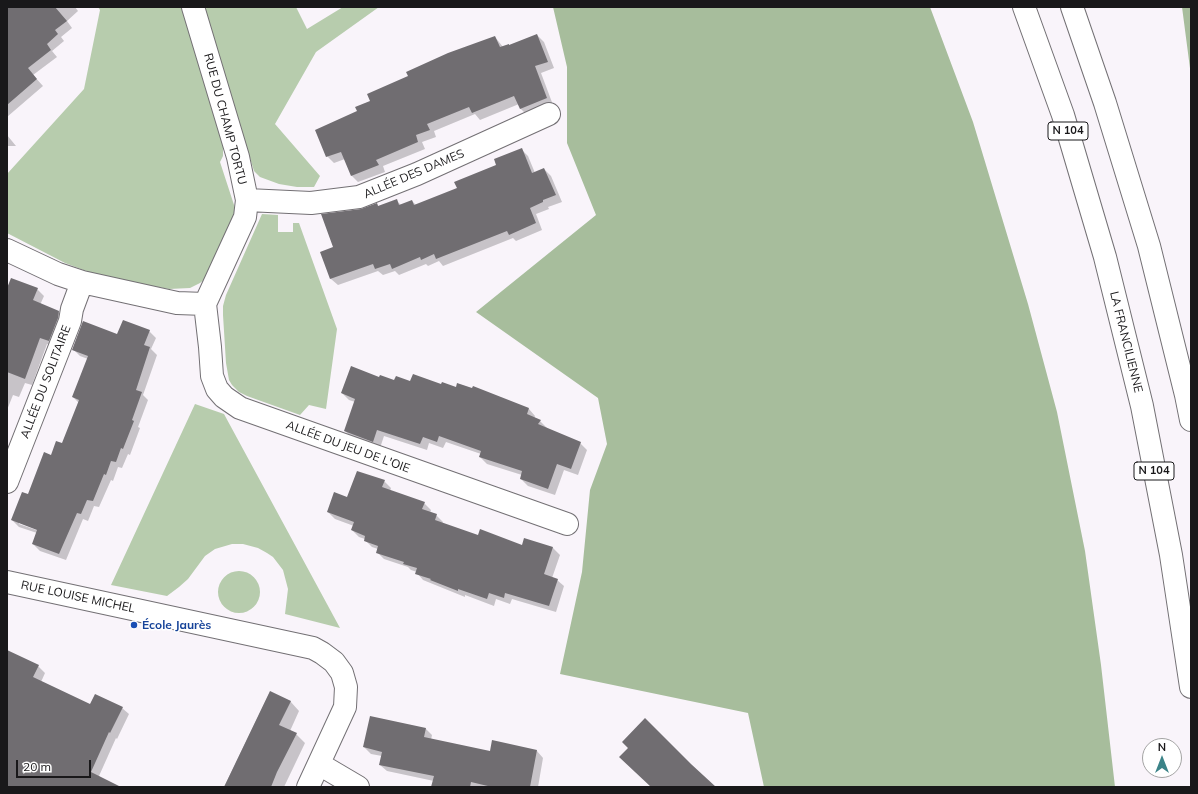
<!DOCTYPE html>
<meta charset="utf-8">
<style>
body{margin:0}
#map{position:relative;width:1198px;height:794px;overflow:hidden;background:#f9f4fa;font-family:Mulish,sans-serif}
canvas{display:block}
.frame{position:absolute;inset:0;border:8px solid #19181a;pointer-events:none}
.north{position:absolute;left:1142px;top:738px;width:40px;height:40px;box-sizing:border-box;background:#fff;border:1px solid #a3a3a3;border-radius:50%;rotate:0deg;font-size:11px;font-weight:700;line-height:16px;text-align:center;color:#19181a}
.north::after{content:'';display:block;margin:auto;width:14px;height:18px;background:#3b8388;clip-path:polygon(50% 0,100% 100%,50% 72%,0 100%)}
.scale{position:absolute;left:16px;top:760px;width:75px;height:18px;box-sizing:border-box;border:2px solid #19181a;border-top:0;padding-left:5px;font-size:12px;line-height:14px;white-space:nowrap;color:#19181a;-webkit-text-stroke:3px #fff;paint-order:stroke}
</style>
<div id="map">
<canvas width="1198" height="794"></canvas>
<div class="frame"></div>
<div class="north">N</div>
<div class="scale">20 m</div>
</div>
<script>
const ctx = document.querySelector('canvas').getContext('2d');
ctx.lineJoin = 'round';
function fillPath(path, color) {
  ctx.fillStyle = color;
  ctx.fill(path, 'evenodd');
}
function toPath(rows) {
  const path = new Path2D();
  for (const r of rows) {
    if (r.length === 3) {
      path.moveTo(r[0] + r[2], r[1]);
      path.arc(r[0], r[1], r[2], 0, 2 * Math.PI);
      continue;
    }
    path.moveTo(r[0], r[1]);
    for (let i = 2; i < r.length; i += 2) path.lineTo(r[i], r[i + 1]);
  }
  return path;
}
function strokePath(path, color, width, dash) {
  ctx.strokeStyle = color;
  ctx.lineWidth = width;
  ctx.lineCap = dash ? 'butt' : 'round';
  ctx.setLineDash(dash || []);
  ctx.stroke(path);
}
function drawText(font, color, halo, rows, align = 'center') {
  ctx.font = font + ' Mulish,sans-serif';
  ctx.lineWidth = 3;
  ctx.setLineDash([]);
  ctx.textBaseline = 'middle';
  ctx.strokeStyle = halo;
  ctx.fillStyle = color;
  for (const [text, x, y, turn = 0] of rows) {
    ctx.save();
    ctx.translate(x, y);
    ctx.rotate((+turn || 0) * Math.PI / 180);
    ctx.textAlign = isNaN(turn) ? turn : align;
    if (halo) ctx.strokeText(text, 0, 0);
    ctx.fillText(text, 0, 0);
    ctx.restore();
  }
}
fillPath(toPath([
 [98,7,186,7,223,142,223,156,220,162,235,208,233,218,206,278,200,283,190,288,169,289,124,281,94,274,65,263,7,233,7,174,84,89,100,10],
 [204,7,296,7,307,29,343,7,379,7,316,52,275,124,320,176,314,187,297,187,279,184,260,177,254,171],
 [262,214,278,215,278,232,293,232,293,223,299,223,337,329,326,409,309,405,300,415,247,396,239,392,232,385,229,380,226,363,223,315,223,306,226,295],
 [195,404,224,414,340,628,285,614,288,589,283,570,273,557,267,553,258,548,243,544,232,544,215,549,205,556,188,579,179,587,167,596,111,585],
 [239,592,21]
]), '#b7ccad');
fillPath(toPath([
 [553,7,930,7,973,122,1028,304,1057,412,1085,551,1101,665,1115,787,764,787,748,713,560,674,582,572,590,490,607,444,598,398,476,312,596,215,567,143,567,67],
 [1182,7,1191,7,1191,76]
]), '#a7bd9c');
fillPath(toPath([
 [24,7,75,7,78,11,67,21,72,28,61,37,64,41,52,51,57,57,33,75,43,86,7,117,7,21],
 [537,35,544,42,554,68,541,73,553,105,527,115,520,108,519,104,480,120,475,114,434,131,436,137,422,142,425,149,383,166,385,172,358,182,352,176,345,159,334,163,327,156,358,112,495,37,503,47,510,46],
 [7,135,16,146,7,146],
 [521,149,528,156,535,173,544,169,551,176,562,202,548,207,549,209,536,214,542,230,516,241,513,238,443,266,439,261,428,266,426,264,399,275,395,271,383,275,378,271,338,285,331,279,321,253,335,247,361,210,377,204,379,207,396,200,401,205,412,201,416,205,458,189,498,166],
 [37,289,44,296,40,305,58,312,65,319,56,347,47,344,32,385,25,383,19,397,13,395,7,410,7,290],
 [149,331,156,338,151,349,157,355,143,395,148,400,138,427,140,428,130,455,128,454,122,468,118,467,113,481,111,480,99,507,94,506,88,521,83,519,66,560,40,551,33,544,37,533,19,527,12,520,29,496,51,456,63,444,79,403,73,397,88,359,80,356,73,349,118,335],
 [19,522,42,531,42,532,19,524],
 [380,379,395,381,442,386,529,409,535,416,534,419,540,421,547,428,546,429,580,443,587,450,578,475,564,470,555,495,528,486,521,479,522,475,487,464,480,457,481,454,446,442,443,448,429,443,427,450,384,436,380,448,352,438,345,431,355,402,349,400,342,393],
 [384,481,391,488,390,491,424,503,431,510,430,513,436,515,443,522,442,524,478,536,523,546,525,539,553,548,560,555,552,578,557,580,564,586,556,612,512,599,510,604,496,599,494,606,465,595,465,597,423,580,417,573,417,572,411,570,408,567,384,559,377,552,378,549,372,547,365,540,365,539,359,537,352,530,354,526,335,519,328,512,348,498],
 [7,665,38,666,45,673,41,682,90,706,122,708,129,714,117,739,116,738,99,776,108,787,7,787],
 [270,692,290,701,299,711,290,731,296,734,305,743,284,787,224,787],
 [425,728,432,735,431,740,491,752,537,751,543,758,538,787,434,787,434,781,387,771,380,765,382,756,371,754,364,747]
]), '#0003');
fillPath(toPath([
 [7,7,55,7,67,21,55,30,58,34,47,44,51,50,28,68,37,79,7,105],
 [537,34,548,62,535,66,547,98,520,109,514,96,472,113,469,107,427,124,430,130,416,135,418,142,376,160,379,165,351,176,341,152,326,157,315,130,357,111,355,107,370,101,367,94,408,76,406,72,448,53,495,36,500,47,509,44,509,45],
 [522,148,532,173,544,168,556,195,543,200,543,202,530,208,536,223,509,235,507,231,436,259,434,254,421,260,420,257,392,269,390,264,375,269,373,264,330,279,320,252,333,247,321,214,361,209,377,203,378,206,397,199,399,205,412,200,414,205,457,188,454,182,496,165,494,159],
 [11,278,38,288,33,300,59,311,58,318,49,341,40,338,25,379,7,372,7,288],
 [123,320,150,330,144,345,150,347,136,390,142,392,132,420,134,421,123,449,121,448,116,462,111,461,106,475,104,474,93,501,87,500,81,514,77,513,59,554,32,544,37,530,11,520,22,492,28,494,44,452,51,455,56,441,62,443,79,400,72,397,88,356,72,350,83,321,117,334],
 [351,366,379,377,380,375,394,380,396,376,410,381,413,374,441,384,442,382,456,387,457,383,472,388,473,386,529,408,527,414,541,420,538,424,581,442,571,469,557,464,548,489,520,479,522,471,479,457,481,451,439,436,437,442,423,437,420,444,377,430,373,442,344,431,355,399,341,393],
 [357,471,385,480,382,487,425,502,422,509,437,514,435,520,478,535,480,529,522,545,524,538,553,547,544,574,558,579,549,606,505,593,504,598,489,593,487,599,458,589,458,591,430,580,431,579,415,574,417,568,403,564,404,562,376,553,378,546,364,541,365,536,351,530,354,522,327,512,334,492,347,497],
 [7,650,39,665,33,677,90,704,95,694,123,707,110,733,109,732,91,772,121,787,7,787],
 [270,691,291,701,279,725,297,733,277,772,271,787,224,787],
 [370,716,426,728,424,737,490,751,492,740,537,750,530,787,492,787,471,782,470,787,431,787,434,776,379,765,382,752,363,747],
 [645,718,691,764,716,787,651,787,619,757,628,748,622,742]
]), '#706d71');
const minor = toPath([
 [247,200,311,203,359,197,417,174,549,114],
 [7,250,58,274,82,282,177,303,205,304,245,217,247,200,238,157,193,7],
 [205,304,210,347,212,376,217,389,224,397,240,408,567,524],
 [7,482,70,321,72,309,82,282],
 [7,582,313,648,322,653,334,662,342,673,346,687,345,707,308,787],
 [319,764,358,787]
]);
const highway = toPath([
 [1024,7,1063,115,1105,257,1142,406,1171,555,1191,687],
 [1072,7,1105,103,1149,246,1186,395,1191,420]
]);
strokePath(minor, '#737074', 24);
strokePath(highway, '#737074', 24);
strokePath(minor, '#fff', 22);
strokePath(highway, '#fff', 22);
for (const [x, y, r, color] of [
 [134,625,4,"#1a4fb4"]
]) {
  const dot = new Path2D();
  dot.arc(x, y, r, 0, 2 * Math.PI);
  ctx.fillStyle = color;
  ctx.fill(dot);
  strokePath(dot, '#fff', 1.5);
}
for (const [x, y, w] of [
 [1068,131,40],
 [1154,471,40]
]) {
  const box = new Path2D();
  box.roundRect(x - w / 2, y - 9, w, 18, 3);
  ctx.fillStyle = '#fff';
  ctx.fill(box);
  strokePath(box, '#19181a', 1);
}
drawText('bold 11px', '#19181a', null, [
 ["N 104",1068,131],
 ["N 104",1154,471]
]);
drawText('12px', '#19181a', '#fff', [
 ["RUE DU CHAMP TORTU",225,119,75],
 ["ALLÉE DES DAMES",414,174,-23],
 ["LA FRANCILIENNE",1126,342,76],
 ["ALLÉE DU SOLITAIRE",46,382,-69],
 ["ALLÉE DU JEU DE L'OIE",348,447,20],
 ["RUE LOUISE MICHEL",78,597,12]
]);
drawText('bold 12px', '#164399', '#fff', [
 ["École Jaurès",142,625]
], 'left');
</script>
